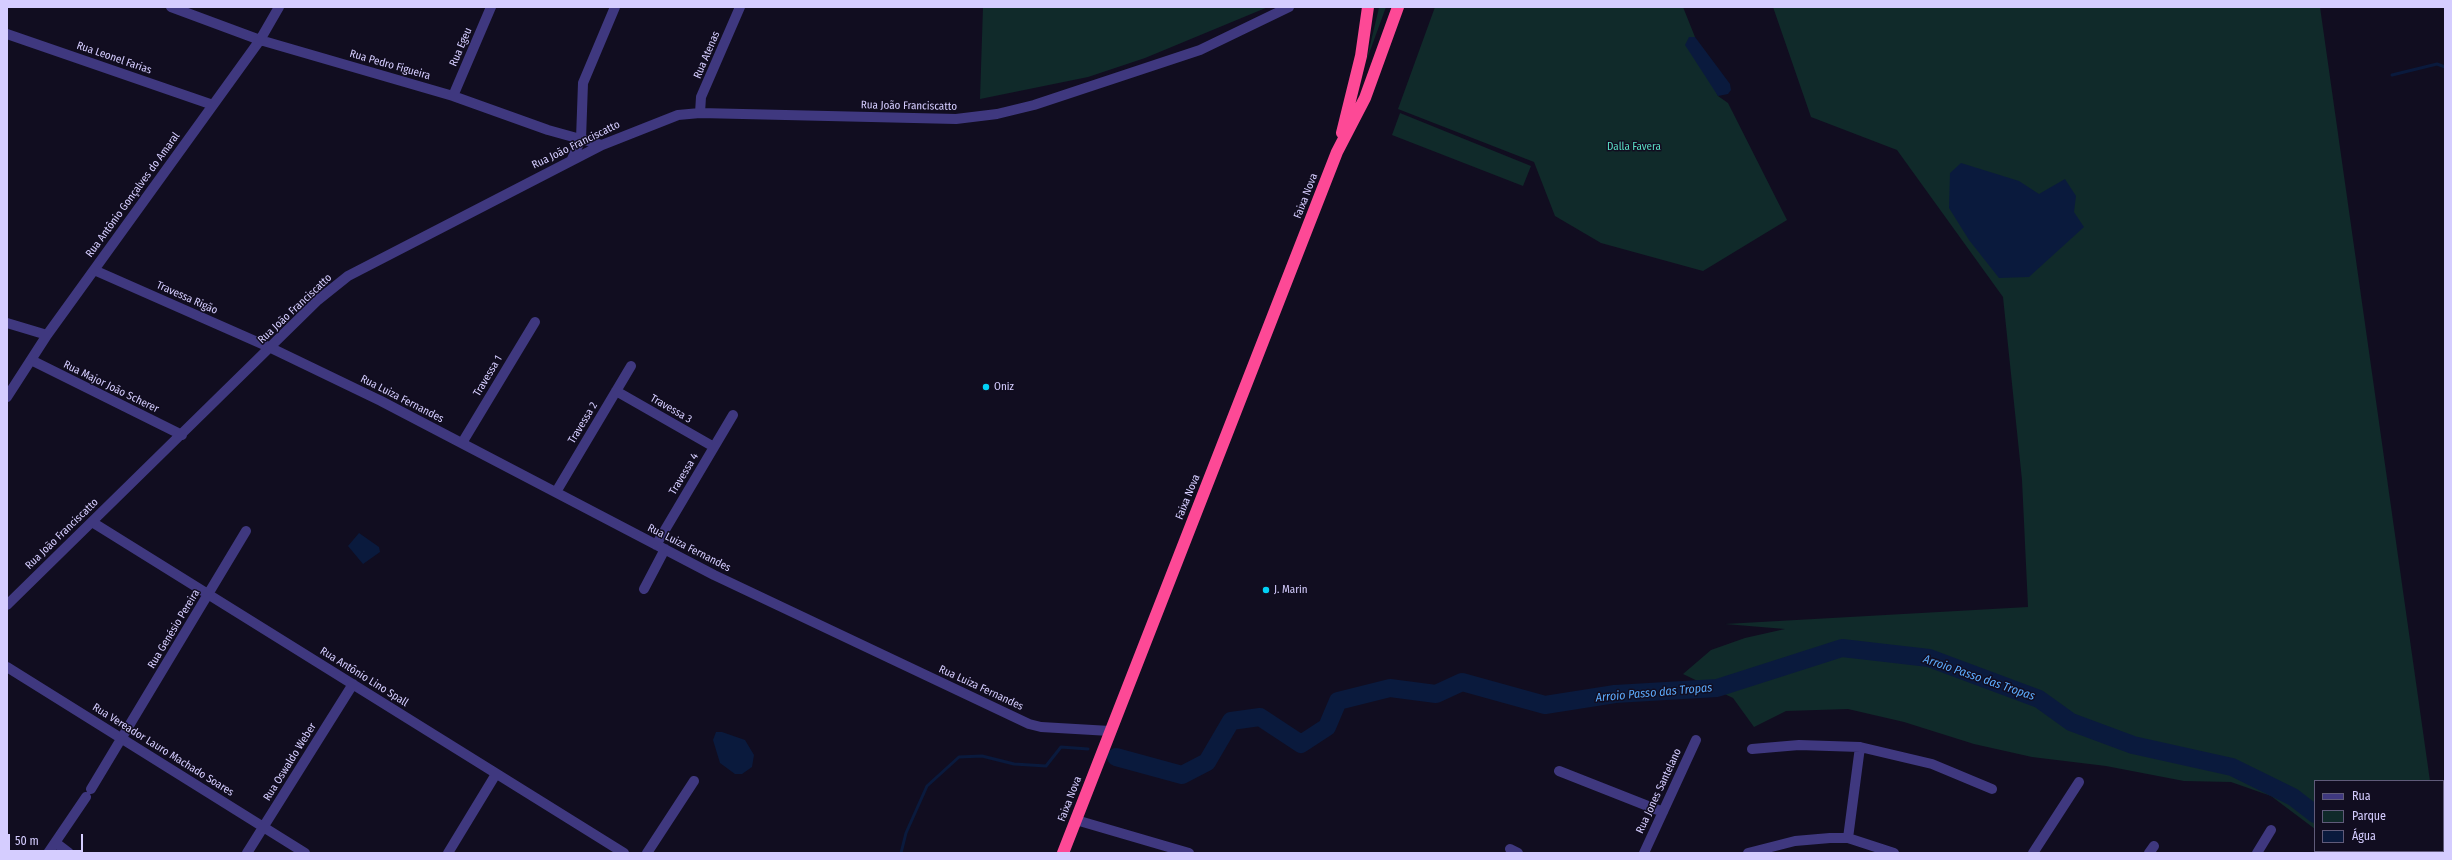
<!DOCTYPE html>
<meta charset="utf-8">
<style>
body{margin:0}
#map{position:relative;width:2452px;height:860px;overflow:hidden;background:#110d20;font-family:"Fira Sans Condensed",sans-serif}
canvas{display:block}
.frame{position:absolute;inset:0;border:8px solid #d5cdff;pointer-events:none}
.legend{position:absolute;left:2314px;top:780px;width:130px;height:72px;box-sizing:border-box;background:#110d20;border:1px solid #5f5a79;margin:0;padding:5px 7px;list-style:none;font-size:12px;color:#d5cdff}
.legend li{display:flex;align-items:center;gap:8px;height:20px}
.legend b{width:20px;border:1px solid #5f5a79}
.scale{position:absolute;left:8px;top:834px;width:75px;height:18px;box-sizing:border-box;border:2px solid #d5cdff;border-top:0;padding-left:5px;font-size:12px;line-height:14px;white-space:nowrap;color:#d5cdff;-webkit-text-stroke:3px #110d20;paint-order:stroke}
</style>
<div id="map">
<canvas width="2452" height="860"></canvas>
<div class="frame"></div>
<ul class="legend">
<li><b style="height:5px;background:#3f387f"></b>Rua</li>
<li><b style="height:11px;background:#102a2a"></b>Parque</li>
<li><b style="height:11px;background:#0a1a3d"></b>Água</li>
</ul>
<div class="scale">50 m</div>
</div>
<script>
const ctx = document.querySelector('canvas').getContext('2d');
ctx.lineJoin = 'round';
function fillPath(path, color) {
  ctx.fillStyle = color;
  ctx.fill(path, 'evenodd');
}
function toPath(rows) {
  const path = new Path2D();
  for (const r of rows) {
    path.moveTo(r[0], r[1]);
    for (let i = 2; i < r.length; i += 2) path.lineTo(r[i], r[i + 1]);
  }
  return path;
}
function strokePath(path, color, width, dash) {
  ctx.strokeStyle = color;
  ctx.lineWidth = width;
  ctx.lineCap = dash ? 'butt' : 'round';
  ctx.setLineDash(dash || []);
  ctx.stroke(path);
}
function drawText(font, color, halo, rows, align = 'center') {
  ctx.font = font + ' "Fira Sans Condensed",sans-serif';
  ctx.lineWidth = 3;
  ctx.setLineDash([]);
  ctx.textBaseline = 'middle';
  ctx.strokeStyle = halo;
  ctx.fillStyle = color;
  for (const [text, x, y, turn = 0] of rows) {
    ctx.save();
    ctx.translate(x, y);
    ctx.rotate((+turn || 0) * Math.PI / 180);
    ctx.textAlign = isNaN(turn) ? turn : align;
    if (halo) ctx.strokeText(text, 0, 0);
    ctx.fillText(text, 0, 0);
    ctx.restore();
  }
}
fillPath(toPath([
 [983,7,1268,7,1145,58,1088,77,980,99],
 [1379,7,1386,7,1366,62,1378,12],
 [1435,7,1683,7,1695,37,1689,37,1718,96,1728,103,1787,220,1703,271,1601,243,1555,216,1534,162,1398,109],
 [1773,7,2320,7,2430,781,2315,781,2315,829,2271,796,2231,782,2184,781,2106,766,2032,757,1974,744,1904,722,1848,709,1786,711,1754,727,1733,698,1683,674,1711,650,1745,638,1785,629,1725,624,2028,607,2022,480,2003,297,1897,150,1811,117],
 [1400,113,1531,166,1523,186,1392,135],
 [2346,851,2440,851,2444,853,2349,853]
]), '#102a2a');
fillPath(toPath([
 [1689,37,1695,37,1698,41,1730,84,1731,90,1728,94,1718,96,1685,45],
 [1961,163,2019,181,2039,194,2065,179,2076,196,2074,212,2084,227,2029,277,1999,278,1969,240,1949,208,1950,173],
 [359,533,379,547,380,552,363,564,348,546],
 [716,732,722,732,745,740,754,755,752,767,742,774,735,774,720,763,713,740]
]), '#0a1a3d');
strokePath(toPath([
 [2392,75,2437,64,2445,67],
 [901,853,906,833,927,786,959,757,982,756,1014,764,1046,766,1061,747,1088,749]
]), '#0a1a3d', 3);
strokePath(toPath([
 [1116,757,1182,775,1207,762,1231,721,1260,717,1301,744,1327,727,1338,701,1390,688,1436,694,1462,682,1545,705,1615,694,1717,688,1842,648,1929,658,2039,699,2071,722,2133,745,2232,767,2293,797,2315,814],
 [2370,851,2373,853]
]), '#0a1a3d', 18);
strokePath(toPath([
 [171,7,260,40,453,96,548,130,602,145],
 [7,34,213,105],
 [453,96,491,7],
 [700,113,701,97,740,7],
 [572,159,581,139,583,83,615,7],
 [94,270,271,348,381,401,714,575,1029,724,1041,727,1110,731],
 [7,323,47,335],
 [31,360,182,435],
 [616,391,714,447],
 [7,397,47,335,260,40,279,7],
 [462,443,535,322],
 [556,492,631,366],
 [92,522,624,853],
 [656,545,733,415],
 [644,589,665,549],
 [7,605,318,300,348,276,602,145,678,115,700,113,956,119,997,114,1034,105,1200,50,1289,7],
 [7,667,305,853],
 [1752,749,1799,745,1860,747,1932,764,1992,789],
 [1559,771,1663,812],
 [91,789,246,531],
 [1076,820,1189,853],
 [1848,838,1860,747],
 [56,843,69,853],
 [1510,849,1518,853],
 [48,853,86,797],
 [247,853,353,684],
 [448,853,496,774],
 [647,853,694,781],
 [1644,853,1696,740],
 [1748,853,1795,841,1830,838,1848,838,1894,853],
 [2033,853,2079,782],
 [2149,853,2154,846],
 [2257,853,2271,830]
]), '#3f387f', 10);
strokePath(toPath([
 [1342,133,1361,56,1368,7],
 [1063,853,1337,152,1365,98,1398,7]
]), '#fd4996', 12);
for (const [x, y, r, color] of [
 [986,387,4,"#02d1f5"],
 [1266,590,4,"#02d1f5"]
]) {
  const dot = new Path2D();
  dot.arc(x, y, r, 0, 2 * Math.PI);
  ctx.fillStyle = color;
  ctx.fill(dot);
  strokePath(dot, '#110d20', 1.5);
}
drawText('11px', '#d5cdff', '#110d20', [
 ["Rua Egeu",461,47,-67],
 ["Rua Atenas",707,55,-67],
 ["Rua Leonel Farias",114,58,19],
 ["Rua Pedro Figueira",390,65,16],
 ["Rua João Franciscatto",909,106,1],
 ["Rua João Franciscatto",576,145,-26],
 ["Rua Antônio Gonçalves do Amaral",133,195,-54],
 ["Faixa Nova",1306,196,-69],
 ["Travessa Rigão",187,298,24],
 ["Rua João Franciscatto",295,309,-43],
 ["Travessa 1",488,376,-59],
 ["Rua Major João Scherer",111,387,26],
 ["Rua Luiza Fernandes",402,399,27],
 ["Travessa 3",671,409,30],
 ["Travessa 2",583,423,-59],
 ["Travessa 4",684,474,-59],
 ["Faixa Nova",1188,497,-68],
 ["Rua João Franciscatto",62,534,-44],
 ["Rua Luiza Fernandes",689,548,27],
 ["Rua Genésio Pereira",174,629,-59],
 ["Rua Antônio Lino Spall",364,677,32],
 ["Rua Luiza Fernandes",981,688,25],
 ["Rua Vereador Lauro Machado Soares",163,750,32],
 ["Rua Oswaldo Weber",290,762,-58],
 ["Rua Jones Santelano",1659,791,-65],
 ["Faixa Nova",1070,799,-69]
]);
drawText('11px', '#5addc3', '#110d20', [
 ["Dalla Favera",1634,147]
]);
drawText('11px', '#d5cdff', '#110d20', [
 ["Oniz",994,387],
 ["J. Marin",1274,590]
], 'left');
drawText('italic 12px', '#5cabfd', '#110d20', [
 ["Arroio Passo das Tropas",1979,678,19],
 ["Arroio Passo das Tropas",1654,693,-5]
]);
</script>
